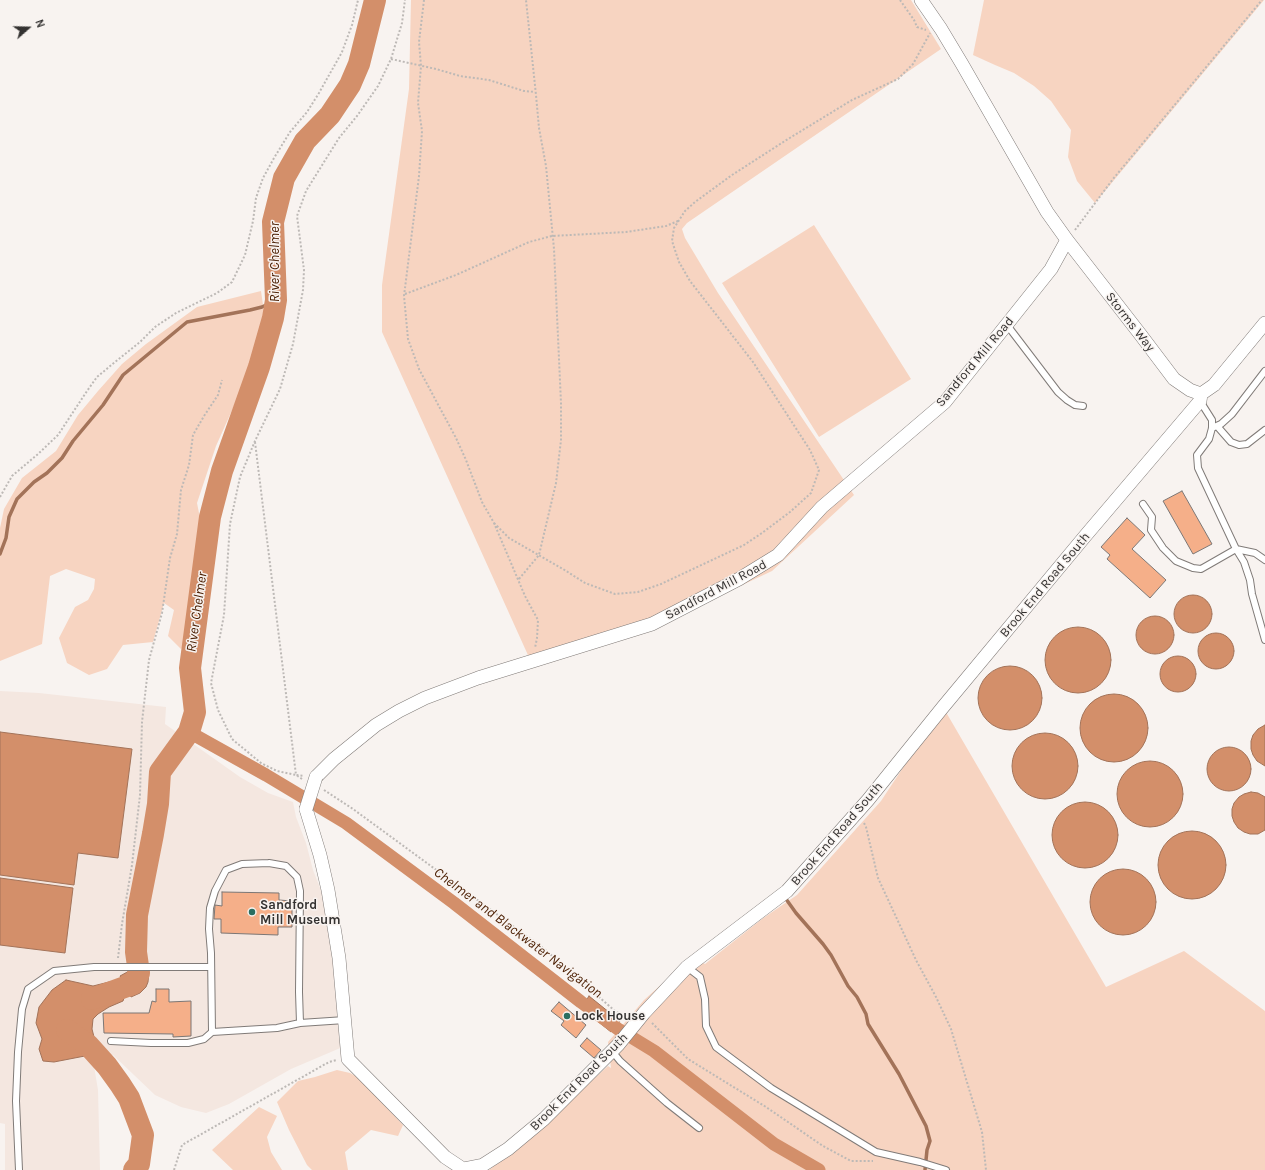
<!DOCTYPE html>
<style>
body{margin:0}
#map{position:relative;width:1265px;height:1170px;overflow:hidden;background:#f8f3f0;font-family:Karla,sans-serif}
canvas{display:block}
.north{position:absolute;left:8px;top:8px;width:40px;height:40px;-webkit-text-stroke:3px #f8f3f0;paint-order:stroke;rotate:70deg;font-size:11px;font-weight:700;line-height:16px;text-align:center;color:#343231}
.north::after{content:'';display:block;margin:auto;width:14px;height:18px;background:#343231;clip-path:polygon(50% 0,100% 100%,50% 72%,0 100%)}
</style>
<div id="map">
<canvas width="1265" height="1170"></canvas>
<div class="north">N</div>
</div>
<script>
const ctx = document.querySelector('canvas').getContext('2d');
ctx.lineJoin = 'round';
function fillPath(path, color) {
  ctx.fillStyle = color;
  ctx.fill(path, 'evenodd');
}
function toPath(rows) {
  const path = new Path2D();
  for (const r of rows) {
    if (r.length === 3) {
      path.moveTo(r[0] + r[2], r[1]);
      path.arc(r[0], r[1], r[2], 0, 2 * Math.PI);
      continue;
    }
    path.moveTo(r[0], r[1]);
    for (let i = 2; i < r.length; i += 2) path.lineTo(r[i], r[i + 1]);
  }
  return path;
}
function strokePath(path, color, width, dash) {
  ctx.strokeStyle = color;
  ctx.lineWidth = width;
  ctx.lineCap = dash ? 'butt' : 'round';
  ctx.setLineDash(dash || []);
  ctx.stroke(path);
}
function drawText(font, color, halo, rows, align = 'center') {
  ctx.font = font + ' Karla,sans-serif';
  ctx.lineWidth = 3;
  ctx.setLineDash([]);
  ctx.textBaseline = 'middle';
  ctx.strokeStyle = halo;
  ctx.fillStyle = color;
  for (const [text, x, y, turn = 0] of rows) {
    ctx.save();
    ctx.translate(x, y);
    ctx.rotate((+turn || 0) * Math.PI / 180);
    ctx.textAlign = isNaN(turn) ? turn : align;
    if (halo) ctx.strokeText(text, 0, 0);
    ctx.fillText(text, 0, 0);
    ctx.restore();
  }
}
fillPath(toPath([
 [0,691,39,693,166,707,165,724,240,777,268,793,293,802,296,817,306,843,313,870,326,903,345,1046,291,1069,229,1104,206,1113,181,1107,155,1095,113,1055,93,1060,98,1090,100,1170,5,1170,5,1124,0,1123]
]), '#f4e7e0');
fillPath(toPath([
 [411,0,911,0,941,49,687,223,682,229,685,238,718,293,854,495,772,571,653,627,532,664,382,332,382,285,409,89],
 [984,0,1264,0,1095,203,1077,181,1068,157,1071,130,1051,101,1034,86,1014,73,995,65,973,55],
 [814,225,911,379,819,437,722,283],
 [261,291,266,326,246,379,216,446,197,503,200,518,199,550,194,582,190,641,181,649,168,636,174,610,164,603,153,642,123,645,107,669,89,675,67,663,59,638,75,607,88,600,94,589,95,579,66,569,50,576,42,644,0,661,0,528,4,509,22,478,56,451,78,415,98,391,122,364,146,344,197,307],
 [943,707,1106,987,1184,951,1265,1011,1265,1170,489,1170,545,1123,608,1066,611,1068,608,1042,644,1000,692,957,705,964,762,919,797,895,881,801],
 [337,1070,350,1073,364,1081,375,1095,403,1125,398,1136,371,1130,345,1152,348,1170,312,1170,307,1165,289,1130,277,1102,298,1081,315,1077],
 [259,1107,277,1116,267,1137,271,1152,282,1170,233,1170,212,1150]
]), '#f7d4c1');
const water = toPath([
 [1193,614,19],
 [1155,635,19],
 [1078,660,33],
 [1216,651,18],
 [1178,674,18],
 [1010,698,32],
 [1114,728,34],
 [1265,725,1265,766,1257,761,1253,755,1251,749,1251,741,1253,735,1258,729,1265,725],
 [0,732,132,749,118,858,78,853,74,885,0,875,0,732],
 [1045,766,33],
 [1229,769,22],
 [1150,794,33],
 [1251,792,1258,793,1265,797,1265,830,1258,834,1250,834,1244,832,1238,828,1234,822,1232,816,1232,809,1234,803,1239,797,1244,794,1251,792],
 [1085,835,33],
 [1192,865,34],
 [1123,902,33],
 [0,878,73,888,65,953,0,945,0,878],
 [131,970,149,970,148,982,146,987,140,993,131,997,120,976,131,970],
 [66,980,93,986,109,982,118,983,124,998,123,1001,109,1007,98,1014,93,1019,92,1029,94,1037,90,1055,54,1062,43,1061,39,1049,42,1039,36,1023,39,1007,52,990,66,980],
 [589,996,620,1021,611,1032,581,1008,589,996]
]);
fillPath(water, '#d38f6a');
strokePath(water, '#a37359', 1);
strokePath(toPath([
 [0,554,6,538,9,517,17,499,34,482,47,473,62,458,73,441,103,405,123,375,187,322,250,310,262,307,276,300],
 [786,899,796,913,823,944,831,955,848,986,857,997,866,1014,868,1024,899,1074,926,1126,930,1141,927,1150,925,1170]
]), '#a37359', 3.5);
strokePath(toPath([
 [189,732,266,775,346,823,454,903,581,1002,618,1029,654,1051,774,1144,819,1170]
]), '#d38f6a', 13);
strokePath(toPath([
 [92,999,133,984,139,973,136,952,137,915,153,834,158,804,160,772,189,732,195,712,190,668,210,517,222,471,259,367,273,318,276,300,273,222,284,178,305,141,330,115,350,85,359,64,375,0],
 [67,1030,88,1045,107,1066,120,1084,129,1098,143,1135,139,1164,134,1170]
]), '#d38f6a', 22);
const building = toPath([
 [1182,491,1212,544,1193,554,1163,501,1182,491],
 [1127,518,1145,535,1132,549,1166,580,1150,598,1107,559,1110,555,1101,547,1127,518],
 [222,892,279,893,279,900,292,901,292,927,278,927,278,935,221,933,221,919,214,919,215,905,222,906,222,892],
 [156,989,169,989,169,1002,191,1001,191,1036,173,1037,173,1034,104,1033,103,1013,149,1013,152,1001,156,1002,156,989],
 [559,1002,586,1025,576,1038,561,1025,564,1021,551,1011,559,1002],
 [587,1038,601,1050,594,1058,580,1046,587,1038]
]);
fillPath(building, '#f5af89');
strokePath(building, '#7c7775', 1);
const service = toPath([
 [1007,325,1058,392,1067,400,1075,405,1083,406],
 [1200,401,1212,420,1212,428,1209,439,1197,455,1198,468,1236,549,1244,562,1250,580,1252,594,1265,640],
 [1217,426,1231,442,1239,445,1247,444,1265,430],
 [1212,428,1221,424,1232,414,1265,371],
 [1143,504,1152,517,1151,530,1163,548,1176,561,1193,568,1201,569,1236,549,1255,553,1265,560],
 [269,863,286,866,297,877,300,891,299,992,300,1023,277,1028,212,1032,211,953,209,929,210,908,215,891,226,870,242,864,269,863],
 [687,967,700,977,705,999,706,1026,716,1047,771,1088,876,1152,920,1162,946,1170],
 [300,1023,345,1020],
 [111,1041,151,1043,188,1043,204,1039,212,1032],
 [612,1051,620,1061,667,1103,699,1128],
 [19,1170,16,1101,18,1052,22,1009,28,989,54,971,94,967,211,967]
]);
const minor = toPath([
 [921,0,941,29,962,64,1047,212,1067,240,1140,334,1174,379,1190,390,1201,394],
 [316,777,334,759,376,725,399,711,425,698,478,678,652,624,739,579,778,555,822,507,945,402,1051,269,1067,240],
 [306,809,320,855,328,890,339,958,348,1059,445,1157,463,1169,483,1165,508,1149,544,1119,618,1045,644,1013,687,967,787,891,868,800,943,707,1086,535,1200,401,1201,394,1214,385,1265,323]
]);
strokePath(service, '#807b78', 8);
strokePath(minor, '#807b78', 14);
strokePath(toPath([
 [424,0,419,42,421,66,418,103,422,131,419,176,404,296,408,339,419,369,456,438,466,460,482,502,494,523,525,596,538,620,537,638,535,648],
 [900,0,914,20,917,27,926,30],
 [391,59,436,69,460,76,489,80,524,91,535,92],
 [1075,230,1113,179,1262,0],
 [405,294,456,275,529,242,552,236,626,232,666,226,678,221],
 [255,442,296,775,304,776],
 [0,497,12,476,38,454,58,435,87,391,97,377,115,362,140,342,155,327,176,313,217,293,232,282,245,255,253,221,256,198,263,178,274,158,290,132,307,112,319,93,342,52,352,25,358,0],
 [494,523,509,538,563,569,585,583,615,594,638,592,661,584,744,545,762,533,790,512,811,493,819,470,810,450,753,362,690,281,679,262,672,241,674,228,685,211,695,202,732,175,788,139,852,100,898,79,913,64,930,33],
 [519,579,539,555,556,483,561,440,561,403,554,249,546,166,539,128,536,95,526,0],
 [302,779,296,775,277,771,261,763,232,739,218,710,211,683,224,615,230,524,240,477,255,441,280,389,293,344,303,290,304,270,297,216,306,191,339,138,357,116,378,86,391,59,402,23,405,0],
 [324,790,353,809,543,948,615,1011,625,1017],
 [864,823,866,827,878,878,916,960,936,997,951,1029,982,1132,986,1170],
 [118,958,122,924,132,865,140,795,142,722,149,660,162,613,170,558,177,534,181,490,189,465,193,435,204,416,218,395,222,380],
 [652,1023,688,1059,766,1107,823,1146,851,1161,873,1161],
 [174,1170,182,1145,329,1062,337,1060]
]), '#bdb9b6', 2, [2, 2]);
strokePath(service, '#fff', 6);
strokePath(minor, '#fff', 13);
const minorBridge = toPath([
 [306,809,316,777]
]);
strokePath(minorBridge, '#807b78', 14, []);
strokePath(minorBridge, '#fff', 13);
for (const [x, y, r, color] of [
 [252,912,4,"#2a6e60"],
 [567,1016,4,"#2a6e60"]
]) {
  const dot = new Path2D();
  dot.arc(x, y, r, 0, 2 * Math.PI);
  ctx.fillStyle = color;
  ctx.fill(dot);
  strokePath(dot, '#f8f3f0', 1.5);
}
drawText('13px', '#343231', '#f8f3f0', [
 ["Storms Way",1130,322,52],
 ["Sandford Mill Road",975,362,-50],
 ["Brook End Road South",1045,585,-50],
 ["Sandford Mill Road",716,590,-28],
 ["Brook End Road South",837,834,-49],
 ["Brook End Road South",579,1082,-45]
]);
drawText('bold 13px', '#343231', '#f8f3f0', [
 ["Sandford",260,905],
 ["Mill Museum",260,920],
 ["Lock House",575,1016]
], 'left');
drawText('italic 14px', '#4e2206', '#f8f3f0', [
 ["River Chelmer",275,262,-90],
 ["River Chelmer",197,612,-82],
 ["Chelmer and Blackwater Navigation",518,933,37]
]);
</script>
